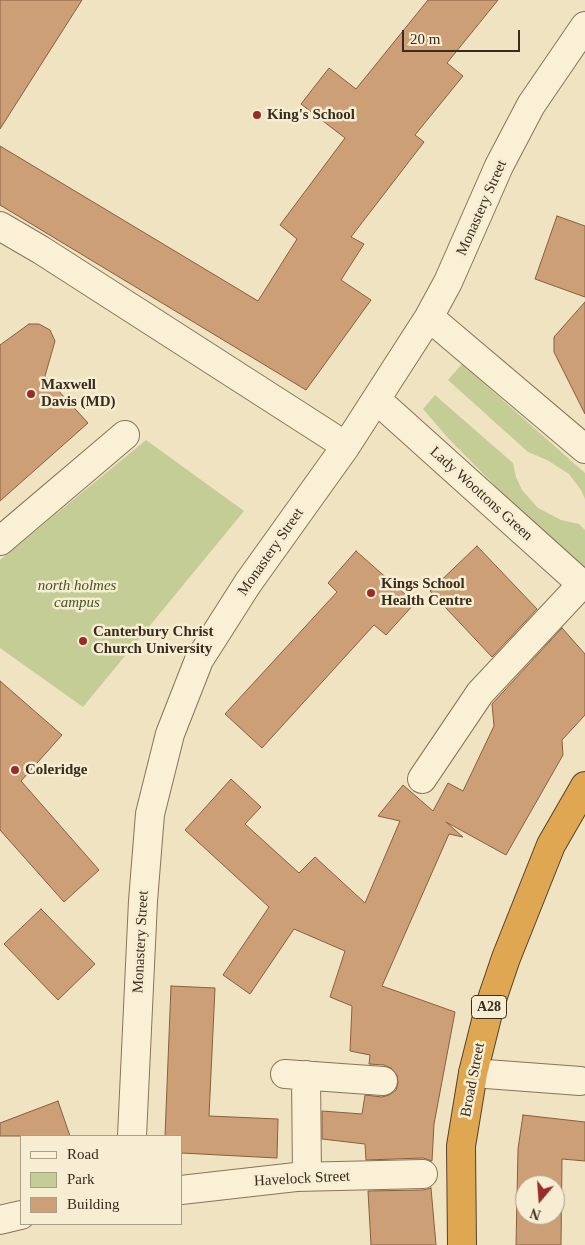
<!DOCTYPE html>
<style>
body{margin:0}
#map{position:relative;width:585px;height:1245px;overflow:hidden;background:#efe3c2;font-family:"Times New Roman",serif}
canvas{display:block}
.legend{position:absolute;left:20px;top:1135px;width:162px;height:90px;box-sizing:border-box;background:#f6edd2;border:1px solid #aaa08a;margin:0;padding:6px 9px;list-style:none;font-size:15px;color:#382c1d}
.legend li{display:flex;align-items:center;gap:10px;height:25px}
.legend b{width:25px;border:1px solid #aaa08a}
.north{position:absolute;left:515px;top:1175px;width:50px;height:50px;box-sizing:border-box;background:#f6edd2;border:1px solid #aaa08a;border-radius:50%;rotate:198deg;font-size:14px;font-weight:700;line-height:20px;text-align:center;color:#382c1d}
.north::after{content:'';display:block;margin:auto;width:18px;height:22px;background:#982c28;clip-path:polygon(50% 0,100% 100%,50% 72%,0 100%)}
.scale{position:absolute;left:402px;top:30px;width:118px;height:22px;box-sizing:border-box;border:2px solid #382c1d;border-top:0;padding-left:6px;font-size:15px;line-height:18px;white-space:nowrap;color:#382c1d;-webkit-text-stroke:4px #f6edd2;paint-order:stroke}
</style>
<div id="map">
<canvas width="585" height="1245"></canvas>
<ul class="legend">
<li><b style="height:6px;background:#f9f0d5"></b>Road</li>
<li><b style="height:14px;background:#c4cd96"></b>Park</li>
<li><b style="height:14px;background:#cd9f77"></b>Building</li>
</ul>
<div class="north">N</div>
<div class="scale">20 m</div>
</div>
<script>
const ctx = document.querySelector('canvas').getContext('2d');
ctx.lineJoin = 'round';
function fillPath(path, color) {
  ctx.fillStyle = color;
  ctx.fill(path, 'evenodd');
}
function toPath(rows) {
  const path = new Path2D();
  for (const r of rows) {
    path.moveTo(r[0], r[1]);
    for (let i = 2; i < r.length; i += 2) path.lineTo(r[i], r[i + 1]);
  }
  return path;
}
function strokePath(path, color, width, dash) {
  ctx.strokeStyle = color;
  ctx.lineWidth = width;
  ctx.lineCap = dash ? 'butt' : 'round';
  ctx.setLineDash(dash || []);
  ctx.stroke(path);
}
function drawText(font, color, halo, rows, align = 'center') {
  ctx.font = font + ' "Times New Roman",serif';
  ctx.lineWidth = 5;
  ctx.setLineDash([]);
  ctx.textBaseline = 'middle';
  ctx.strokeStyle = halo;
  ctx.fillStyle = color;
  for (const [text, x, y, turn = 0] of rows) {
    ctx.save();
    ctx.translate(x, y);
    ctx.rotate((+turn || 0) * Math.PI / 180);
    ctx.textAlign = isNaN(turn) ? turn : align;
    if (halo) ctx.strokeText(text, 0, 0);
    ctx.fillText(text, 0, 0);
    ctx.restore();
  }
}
fillPath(toPath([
 [462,364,585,473,585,499,581,490,569,474,547,460,528,452,448,380],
 [435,395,513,463,516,477,522,490,538,508,561,520,579,524,585,530,585,577,448,438,423,409],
 [146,440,244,511,83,707,0,648,0,560]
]), '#c4cd96');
const building = toPath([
 [0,0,82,0,0,129,0,0],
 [428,0,498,0,447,63,463,76,415,135,424,142,351,237,364,244,341,280,371,300,306,390,0,205,0,146,258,301,297,239,280,225,345,138,301,104,329,68,356,89,428,0],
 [557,216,585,226,585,297,535,279,557,216],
 [585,302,585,414,554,352,554,337,585,302],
 [29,324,39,324,50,330,55,341,45,376,88,423,0,501,0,345,29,324],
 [477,546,537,609,492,657,430,591,477,546],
 [356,551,415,603,386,635,374,625,262,748,225,714,337,592,328,583,356,551],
 [562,628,585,654,585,715,562,740,563,755,506,855,446,822,463,837,449,834,382,986,455,1012,434,1124,432,1161,423,1158,366,1160,365,1144,322,1139,322,1111,362,1114,365,1095,382,1097,389,1095,396,1090,398,1083,397,1075,391,1068,384,1065,369,1064,370,1055,350,1051,352,1006,330,997,345,951,294,929,250,994,223,975,269,907,185,830,231,779,261,807,245,824,299,873,315,857,365,903,400,821,378,816,403,785,433,811,448,783,463,791,494,726,492,704,562,628],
 [0,681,62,735,21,781,99,870,64,902,0,830,0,681],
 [41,909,95,964,58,1000,4,944,41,909],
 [171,986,215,988,209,1116,278,1119,277,1158,181,1153,181,1136,165,1136,171,986],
 [58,1101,70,1136,0,1136,0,1123,58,1101],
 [523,1115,585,1122,585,1161,562,1159,561,1245,516,1245,518,1149,523,1115],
 [525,1185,555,1185,555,1215,525,1215,525,1185],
 [431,1188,436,1245,371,1245,368,1191,423,1190,431,1188]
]);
fillPath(building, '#cd9f77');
strokePath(building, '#885f3e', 1);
const minor = toPath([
 [0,226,41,250,346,446],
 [429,317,585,449],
 [377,400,585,587],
 [0,541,125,435],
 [422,779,480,693,582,584],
 [473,1073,580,1081],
 [285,1074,383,1081],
 [306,1075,307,1176],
 [132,1136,143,901,150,814,170,734,199,660,248,583,346,446,429,317,448,282,499,166,531,105,585,26],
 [181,1190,296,1177,423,1174],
 [0,1220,21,1215]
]);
const highway = toPath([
 [462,1245,461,1146,473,1073,490,1005,506,958,551,845,585,786]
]);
strokePath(minor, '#897459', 30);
strokePath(highway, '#56422d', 30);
strokePath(minor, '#f9f0d5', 28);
strokePath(highway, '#dfa751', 28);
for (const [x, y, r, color] of [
 [257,115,5,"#982c28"],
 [31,394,5,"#982c28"],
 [371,593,5,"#982c28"],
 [83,641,5,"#982c28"],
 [15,770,5,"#982c28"]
]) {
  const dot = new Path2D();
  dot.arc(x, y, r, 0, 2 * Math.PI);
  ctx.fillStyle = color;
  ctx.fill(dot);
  strokePath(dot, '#f6edd2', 2);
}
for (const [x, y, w] of [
 [489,1007,35]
]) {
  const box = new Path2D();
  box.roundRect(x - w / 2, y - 11.5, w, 23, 4);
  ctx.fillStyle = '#f6edd2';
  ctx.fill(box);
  strokePath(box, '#382c1d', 1);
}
drawText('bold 14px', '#382c1d', null, [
 ["A28",489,1007]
]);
drawText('bold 15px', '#382c1d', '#f6edd2', [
 ["King's School",267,115],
 ["Maxwell",41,385],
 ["Davis (MD)",41,402],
 ["Kings School",381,584],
 ["Health Centre",381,601],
 ["Canterbury Christ",93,632],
 ["Church University",93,649],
 ["Coleridge",25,770]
], 'left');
drawText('15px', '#382c1d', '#f6edd2', [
 ["Monastery Street",482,208,-66],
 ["Lady Woottons Green",481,494,42],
 ["Monastery Street",271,552,-55],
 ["Monastery Street",141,942,-87],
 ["Broad Street",473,1080,-79],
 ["Havelock Street",302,1179,-3]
]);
drawText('italic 15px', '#465524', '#f6edd2', [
 ["north holmes",77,586],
 ["campus",77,603]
]);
</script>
